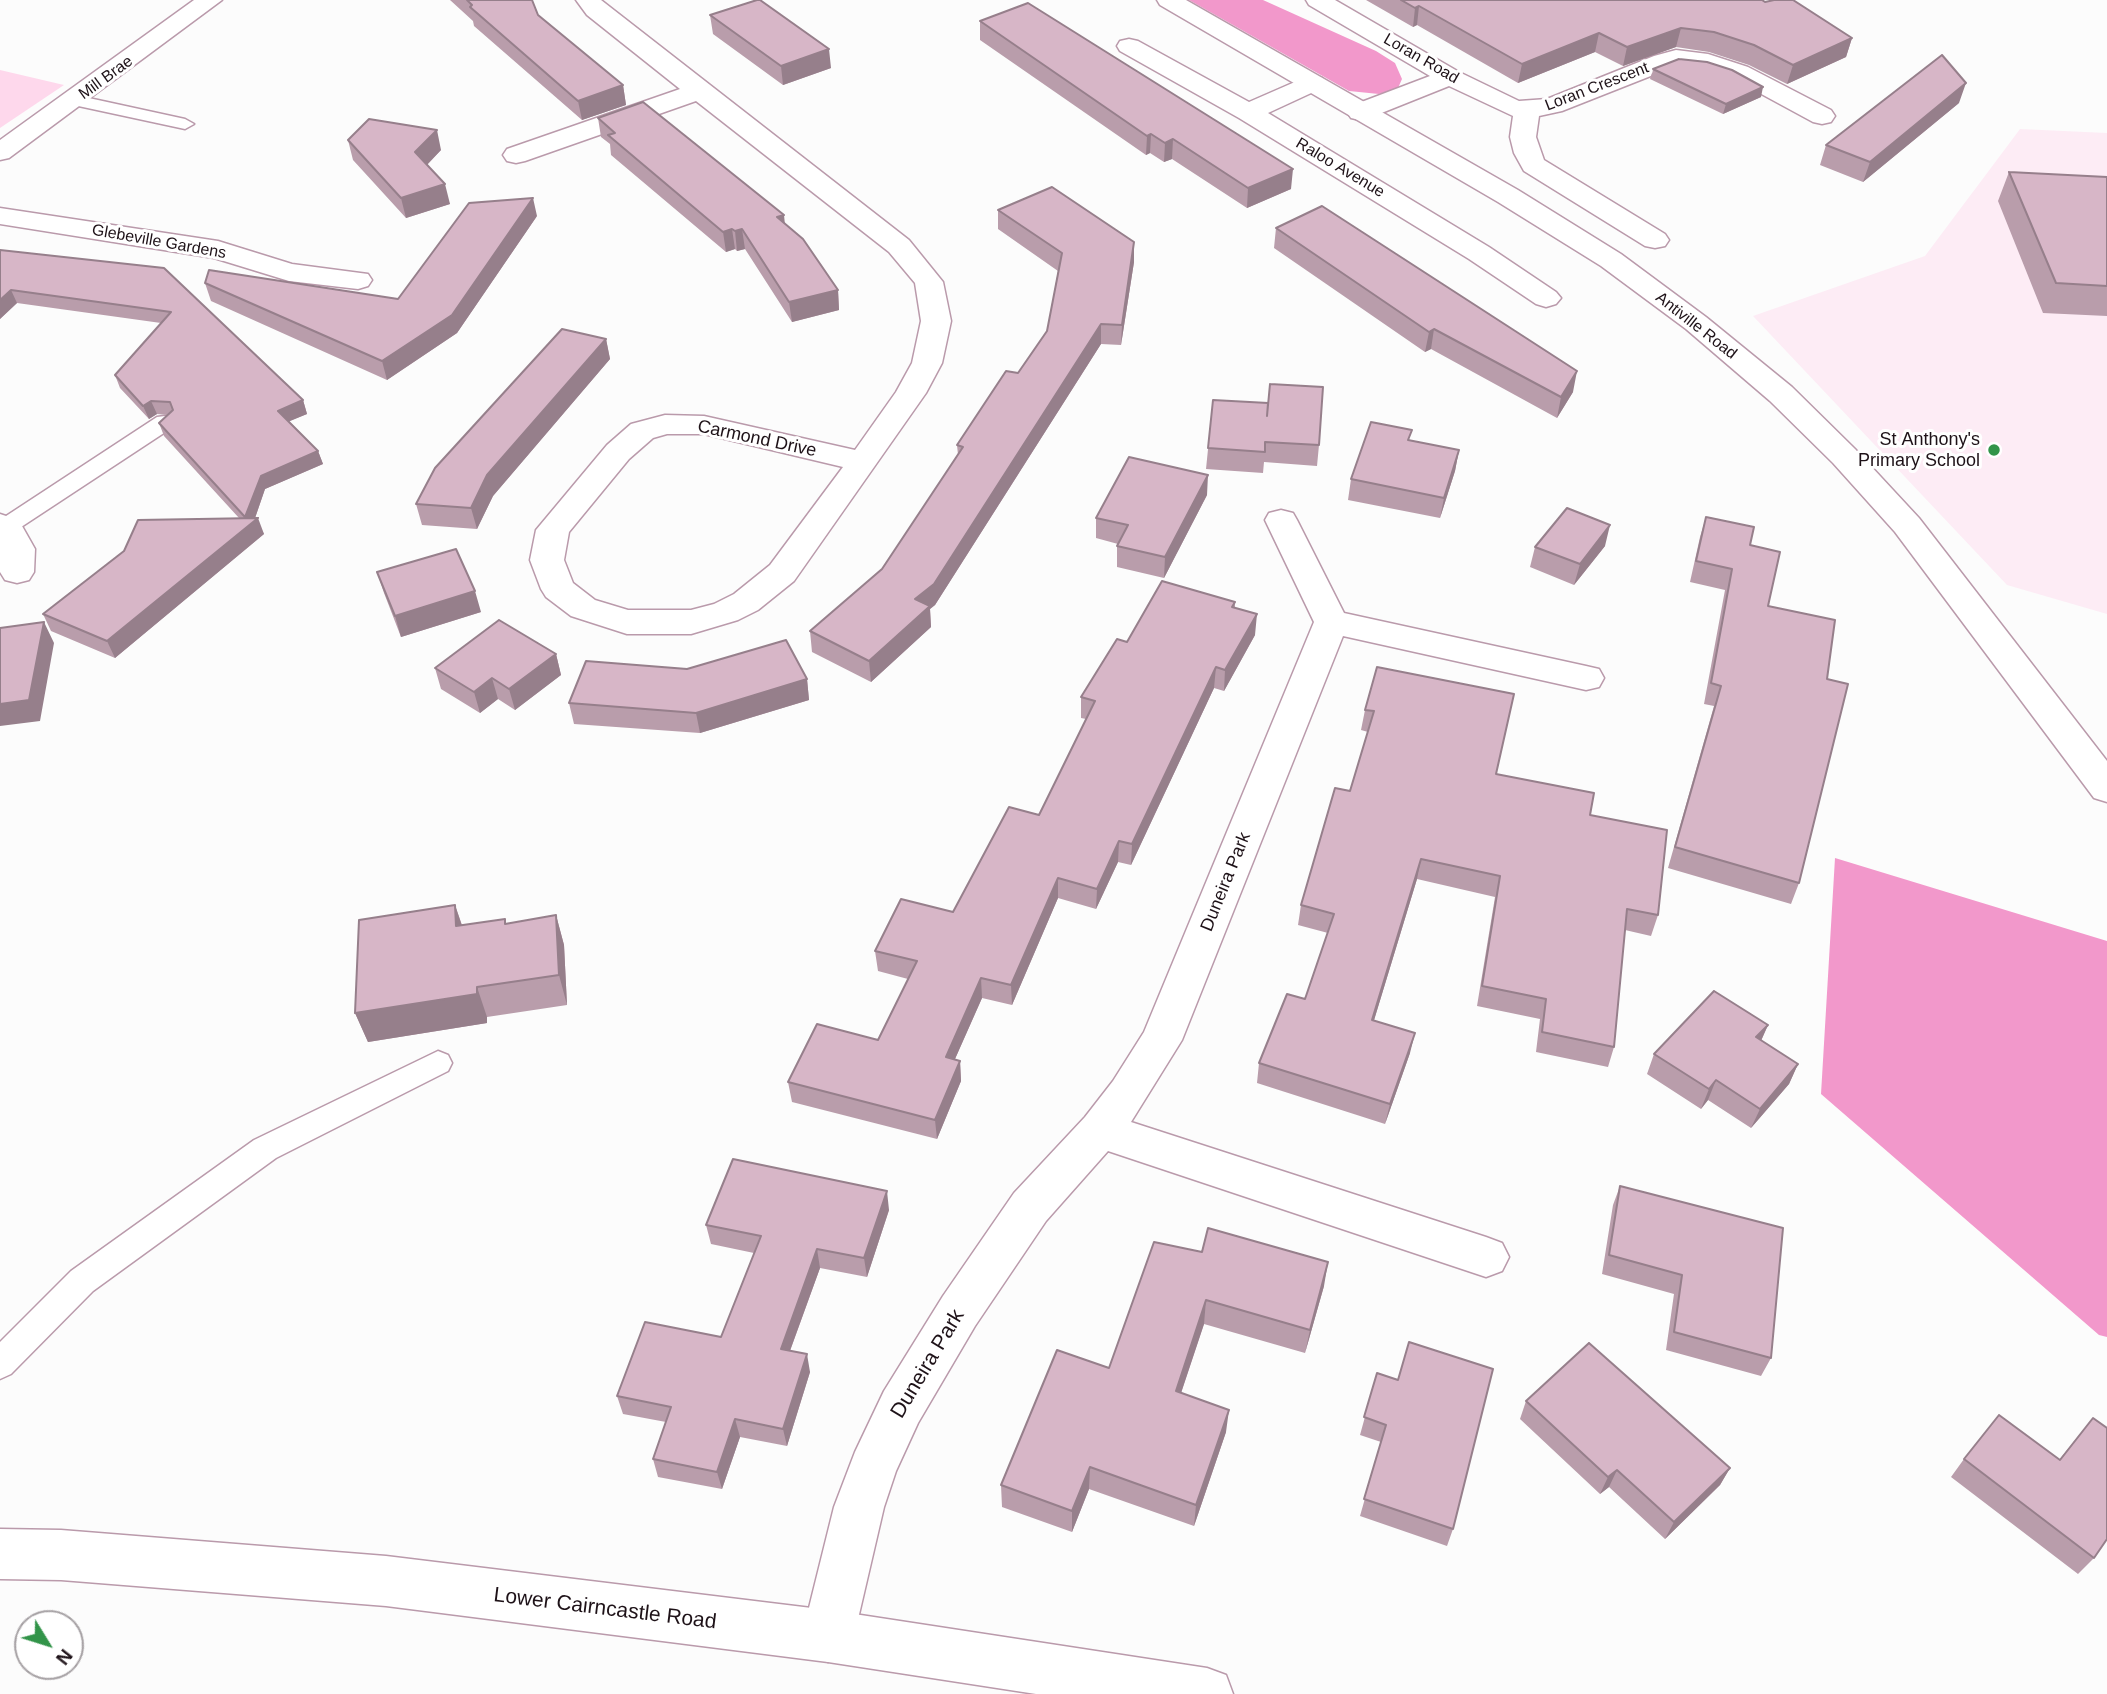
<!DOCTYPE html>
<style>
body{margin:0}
#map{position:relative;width:2107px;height:1694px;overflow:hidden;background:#fcfcfc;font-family:Arial,sans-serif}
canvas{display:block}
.north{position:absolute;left:14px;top:1610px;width:70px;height:70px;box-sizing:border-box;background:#fff;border:2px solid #a5a0a3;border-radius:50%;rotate:128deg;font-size:19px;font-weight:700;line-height:28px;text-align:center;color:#1e1218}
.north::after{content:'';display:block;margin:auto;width:24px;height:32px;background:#329449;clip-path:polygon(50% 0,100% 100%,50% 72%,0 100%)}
</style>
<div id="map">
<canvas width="2107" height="1694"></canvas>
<div class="north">N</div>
</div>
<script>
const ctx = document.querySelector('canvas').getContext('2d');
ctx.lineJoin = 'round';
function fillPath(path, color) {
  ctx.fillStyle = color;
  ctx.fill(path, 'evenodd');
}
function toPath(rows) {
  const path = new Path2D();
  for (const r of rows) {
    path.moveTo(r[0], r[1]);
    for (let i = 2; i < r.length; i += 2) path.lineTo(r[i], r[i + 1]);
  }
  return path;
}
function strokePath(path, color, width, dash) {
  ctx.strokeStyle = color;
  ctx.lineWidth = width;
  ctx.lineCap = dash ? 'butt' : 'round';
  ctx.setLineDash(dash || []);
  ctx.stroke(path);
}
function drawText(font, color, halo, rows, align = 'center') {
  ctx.font = font + ' Arial,sans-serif';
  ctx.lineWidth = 6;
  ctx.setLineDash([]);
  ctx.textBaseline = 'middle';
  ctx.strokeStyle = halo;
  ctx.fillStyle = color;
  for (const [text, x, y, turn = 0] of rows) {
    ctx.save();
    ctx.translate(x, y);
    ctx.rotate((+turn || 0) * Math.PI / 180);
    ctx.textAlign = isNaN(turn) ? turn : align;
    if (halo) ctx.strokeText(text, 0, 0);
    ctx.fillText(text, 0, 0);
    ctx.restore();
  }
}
fillPath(toPath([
 [2020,129,2107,133,2107,614,2007,585,1753,316,1925,256]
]), '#fdecf5');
fillPath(toPath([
 [0,70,64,85,0,128]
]), '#fed8ec');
fillPath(toPath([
 [1189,0,1263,0,1376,51,1395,63,1402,79,1398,88,1379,94,1349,91],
 [1835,858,2107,941,2107,1337,2099,1335,1821,1094]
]), '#f298cb');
const service = toPath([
 [75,95,185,119,194,124,185,129,69,104,66,100,69,96,75,95],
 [165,416,173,417,176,422,173,427,12,533,0,534,0,520,157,417,165,416],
 [438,1051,448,1055,452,1063,448,1071,276,1158,93,1291,11,1374,0,1379,0,1342,71,1271,254,1140,438,1051]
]);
const minor = toPath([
 [194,0,222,0,9,158,0,160,0,140,194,0],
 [576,0,601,0,909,240,943,282,951,321,942,363,926,393,794,581,758,610,738,620,691,634,627,634,571,616,546,597,541,589,530,560,536,530,607,445,631,424,665,415,704,416,855,450,896,392,912,363,921,321,915,283,889,252,696,101,525,161,516,163,507,161,503,155,507,149,680,89,587,15,576,0],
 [667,434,704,434,843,467,770,565,734,594,714,604,691,610,628,610,595,600,573,583,564,560,569,532,629,459,653,438,667,434],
 [1306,0,1335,0,1459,72,1519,101,1547,99,1654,56,1676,50,1708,54,1748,67,1831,110,1835,116,1831,122,1822,124,1813,122,1730,77,1705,69,1676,66,1562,111,1539,116,1536,137,1544,160,1665,234,1669,240,1665,246,1655,248,1645,246,1524,171,1514,153,1510,137,1513,116,1449,86,1369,118,1360,120,1351,118,1347,112,1351,106,1430,76,1309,5,1306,0],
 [1129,39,1138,41,1249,102,1304,78,1313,75,1322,78,1326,83,1322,88,1268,113,1489,247,1556,292,1561,298,1556,304,1546,307,1536,304,1469,259,1239,118,1120,51,1117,46,1120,41,1129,39],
 [0,208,218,241,292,264,368,274,372,280,368,286,358,289,289,281,214,258,0,224,0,208],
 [1281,510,1293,513,1297,520,1344,613,1586,666,1599,669,1604,678,1599,687,1586,690,1343,636,1182,1040,1131,1122,1486,1237,1502,1243,1509,1257,1502,1271,1486,1277,1108,1151,1046,1221,975,1326,918,1423,896,1471,884,1507,854,1636,846,1654,828,1662,810,1654,802,1636,834,1507,855,1452,884,1391,943,1296,1014,1193,1085,1117,1113,1081,1144,1032,1314,622,1265,520,1269,513,1281,510],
 [0,514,12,518,22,526,35,549,34,572,29,580,17,583,5,580,0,572,0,514]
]);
const tertiary = toPath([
 [1157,0,1186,0,1518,190,1621,254,1706,317,1792,387,1855,449,1919,518,2107,761,2107,802,2094,798,1895,532,1833,463,1770,401,1686,329,1601,266,1498,202,1160,5,1157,0],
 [0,1529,61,1530,386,1556,828,1610,1207,1668,1226,1675,1233,1694,1036,1694,828,1662,386,1606,61,1580,0,1579,0,1529]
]);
strokePath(service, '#ba9aab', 3);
strokePath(minor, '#ba9aab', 3);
strokePath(tertiary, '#ba9aab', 3);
fillPath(service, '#fff');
fillPath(minor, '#fff');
fillPath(tertiary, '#fff');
fillPath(toPath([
 [450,0,532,0,538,15,623,85,626,105,582,120,474,26,473,21],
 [1366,0,1762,0,1852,38,1846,57,1787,84,1749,65,1709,52,1676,47,1623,66,1595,52,1518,83,1417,25,1413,27],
 [710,15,831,68,783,85,713,34],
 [980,21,1291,189,1247,208,1172,159,1164,162,1150,153,1146,155,980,40],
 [1653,69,1761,97,1723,114,1650,79],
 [1959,103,1863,182,1820,165,1826,145],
 [598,118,785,224,838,290,839,310,792,322,745,249,737,251,735,249,726,252,611,155,610,144,601,137],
 [348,140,441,150,427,165,450,204,406,218,353,160],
 [2009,172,2107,177,2107,316,2043,313,1998,201],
 [998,210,1134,242,1134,262,1121,345,1101,344,935,605,930,609,931,627,871,682,812,652,810,631,882,569,958,455,957,445,1018,373,1047,331,1058,271,998,229],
 [537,216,457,333,387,380,211,301,205,283,398,299],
 [1276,228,1573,392,1557,418,1431,349,1425,352,1274,248],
 [0,250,164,268,303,400,307,414,289,421,318,451,323,464,265,489,255,518,264,534,115,658,51,631,43,614,239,518,164,436,159,423,167,415,157,414,149,419,120,388,115,375,161,323,17,303,0,319],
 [606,339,610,359,493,496,477,529,422,525,416,504],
 [1213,400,1319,445,1317,466,1264,462,1263,473,1206,469],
 [1410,441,1459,450,1455,471,1440,518,1348,500,1351,479],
 [1207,495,1164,578,1117,567,1117,546,1118,544,1096,538,1096,518],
 [1706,517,1750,545,1768,606,1799,883,1791,904,1668,868,1714,706,1704,704,1725,590,1690,582,1700,537],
 [1605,546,1574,585,1530,567,1535,547],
 [377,572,481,612,401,637,384,593],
 [1235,602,1235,608,1255,635,1224,691,1214,688,1131,865,1118,862,1096,909,1058,898,1012,1005,982,998,955,1059,960,1061,961,1081,937,1139,792,1102,788,1082,878,1040,908,979,878,971,875,951,953,912,1039,815,1086,719,1081,718,1081,697,1127,642],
 [556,654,561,675,515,710,498,699,480,713,441,689,435,668],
 [1377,667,1496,774,1590,815,1658,915,1651,936,1625,930,1614,1047,1608,1067,1536,1052,1540,1019,1477,1006,1495,897,1417,879,1374,1020,1410,1053,1385,1124,1257,1083,1259,1063,1305,999,1328,933,1298,925,1301,905,1350,791,1368,732,1361,730,1365,710],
 [807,679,809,700,700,733,574,724,569,703],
 [455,905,462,925,505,919,506,924,556,915,564,945,567,1005,487,1017,487,1023,368,1042,355,1013],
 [1768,1025,1761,1041,1798,1064,1789,1084,1751,1128,1708,1100,1701,1109,1647,1074,1654,1054],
 [1620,1186,1771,1358,1761,1376,1666,1350,1674,1294,1602,1274,1613,1205],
 [889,1210,867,1277,820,1268,790,1351,810,1372,787,1446,740,1437,722,1489,658,1477,653,1459,666,1422,623,1414,617,1396,721,1337,754,1253,711,1244,706,1225],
 [1154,1242,1324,1286,1305,1353,1204,1324,1181,1393,1226,1432,1194,1526,1089,1489,1072,1532,1002,1507,1001,1485,1109,1368],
 [1377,1373,1453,1529,1447,1546,1360,1516,1381,1442,1360,1435],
 [1526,1401,1730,1468,1720,1485,1665,1539,1609,1487,1600,1494,1520,1419],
 [2093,1418,2094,1558,2078,1574,1951,1477,1964,1459,2059,1460]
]), '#b99dab');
fillPath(toPath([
 [1419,6,1417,25,1413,27,1415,8],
 [1681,28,1676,47,1623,66,1627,47],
 [1599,33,1595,52,1518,83,1522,64],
 [1852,38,1846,57,1787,84,1793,65],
 [829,49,831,68,783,85,781,66],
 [1966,83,1959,103,1863,182,1870,162],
 [623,85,626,105,582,120,578,101],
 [1763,87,1761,97,1723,114,1726,104],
 [437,130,441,150,420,172,415,152],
 [1151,134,1150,153,1146,155,1147,136],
 [1173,139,1172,159,1164,162,1165,143],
 [1293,169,1291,189,1247,208,1248,188],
 [445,184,450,204,406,218,401,198],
 [533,198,537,216,457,333,387,380,382,361],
 [784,215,786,235,777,217],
 [732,229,735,249,726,252,723,232],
 [742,229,745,249,737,251,735,231],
 [1134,242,1134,262,1121,345,1122,325],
 [11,290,17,303,0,319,0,300],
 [838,290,839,310,792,322,789,302],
 [1101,324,1101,344,935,605,930,609,931,627,871,682,869,661,915,599],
 [1434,329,1431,349,1425,352,1429,332],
 [606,339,610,359,493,496,477,529,471,508,487,475],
 [1577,371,1573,392,1557,418,1561,397],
 [303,400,307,414,283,424,278,411],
 [151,401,157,414,149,419,143,406],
 [1459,450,1455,471,1440,518,1444,498],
 [318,451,323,464,265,489,254,521,258,518,264,534,115,658,107,641,248,525,245,517,261,476],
 [1208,475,1207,495,1164,578,1165,557],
 [1610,525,1605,546,1574,585,1580,564],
 [475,591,481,612,401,637,395,616],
 [1257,614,1255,635,1224,691,1225,670],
 [44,622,54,643,40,721,0,726,0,704],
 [556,654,561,675,515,710,509,689],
 [1216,667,1214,688,1131,865,1132,844],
 [492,678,498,699,480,713,474,692],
 [807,679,809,700,700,733,696,713],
 [1119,841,1118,862,1096,909,1097,889],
 [1421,859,1417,879,1368,1040,1372,1020],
 [1058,878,1058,898,1012,1005,1011,985],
 [455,905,465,935,456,926],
 [556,915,564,945,567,1005,559,975],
 [981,978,982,998,947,1077,946,1057],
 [477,987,487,1017,487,1023,368,1042,355,1013],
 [1768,1025,1759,1045,1756,1037],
 [1415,1033,1410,1053,1385,1124,1390,1104],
 [960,1061,961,1081,937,1139,935,1120],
 [1798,1064,1789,1084,1751,1128,1760,1109],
 [1716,1080,1708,1100,1701,1109,1709,1089],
 [887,1191,889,1210,867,1277,864,1258],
 [817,1249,820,1268,784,1367,781,1349],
 [1328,1262,1324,1286,1305,1353,1310,1330],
 [1206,1300,1204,1324,1174,1414,1176,1391],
 [807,1354,810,1372,787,1446,783,1429],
 [1229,1410,1226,1432,1194,1526,1196,1505],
 [735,1419,740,1437,722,1489,717,1472],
 [1090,1467,1089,1489,1072,1532,1072,1511],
 [1730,1468,1720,1485,1665,1539,1674,1522],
 [1617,1470,1609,1487,1600,1494,1608,1477]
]), '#967f8b');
const building = toPath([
 [467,0,532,0,538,15,623,85,578,101,470,7,472,5,467,0],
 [757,0,760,0,829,49,781,66,710,15,757,0],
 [1401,0,1762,0,1765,2,1774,0,1793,0,1852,38,1793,65,1754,45,1714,32,1681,28,1627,47,1599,33,1522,64,1419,6,1415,8,1401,0],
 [1028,3,1293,169,1248,188,1173,139,1165,143,1151,134,1147,136,980,21,1028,3],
 [1942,55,1966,83,1870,162,1826,145,1942,55],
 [1679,59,1707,62,1732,70,1763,87,1726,104,1653,69,1679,59],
 [643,102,784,215,777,217,803,239,838,290,789,302,742,229,735,231,732,229,723,232,608,135,615,133,598,118,643,102],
 [369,119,437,130,415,152,445,184,401,198,348,140,369,119],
 [2009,172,2107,177,2107,286,2056,283,2009,172],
 [1052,187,1134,242,1122,325,1101,324,934,584,915,599,930,606,869,661,810,631,882,569,963,447,957,445,1006,371,1018,373,1047,331,1062,253,998,210,1052,187],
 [533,198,452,315,382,361,205,283,209,270,398,299,469,203,533,198],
 [1322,206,1577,371,1561,397,1434,329,1429,332,1276,228,1322,206],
 [0,250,164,268,303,400,278,411,318,451,261,476,245,517,159,423,173,410,170,402,151,401,143,406,115,375,171,312,11,290,0,300,0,250],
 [562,329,606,339,487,475,471,508,416,504,435,468,562,329],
 [1270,384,1323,387,1319,445,1265,442,1265,452,1208,448,1213,400,1268,403,1267,416,1270,384],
 [1371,422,1412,430,1408,440,1459,450,1444,498,1351,479,1371,422],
 [1129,457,1208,475,1165,557,1117,546,1128,525,1096,518,1129,457],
 [1567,508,1610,525,1580,564,1535,547,1567,508],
 [1706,517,1754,527,1750,545,1780,552,1768,606,1835,620,1827,679,1848,684,1799,883,1675,847,1721,686,1711,683,1732,569,1696,561,1706,517],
 [258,518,107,641,43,614,124,551,138,520,258,518],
 [456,549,475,591,395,616,377,572,456,549],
 [1162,581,1235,602,1232,607,1257,614,1225,670,1216,667,1132,844,1119,841,1097,889,1058,878,1011,985,981,978,946,1057,960,1061,935,1120,788,1082,817,1024,878,1040,917,961,875,951,901,899,953,912,1009,807,1039,815,1095,701,1081,697,1117,639,1127,642,1162,581],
 [499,620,556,654,509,689,492,678,474,692,435,668,499,620],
 [44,622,29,700,0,704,0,628,44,622],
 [786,640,807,679,696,713,569,703,586,661,687,669,786,640],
 [1377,667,1514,694,1496,774,1594,793,1590,815,1667,830,1658,915,1627,909,1614,1047,1542,1032,1546,999,1482,986,1500,876,1421,859,1372,1020,1415,1033,1390,1104,1259,1063,1287,994,1305,999,1334,914,1301,905,1335,788,1350,791,1374,711,1365,710,1377,667],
 [455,905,456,926,505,919,505,924,556,915,559,975,477,987,477,994,355,1013,359,920,455,905],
 [1714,991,1768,1025,1756,1037,1798,1064,1760,1109,1716,1080,1709,1089,1654,1054,1714,991],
 [733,1159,887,1191,864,1258,817,1249,781,1349,807,1354,783,1429,735,1419,717,1472,653,1459,671,1407,617,1396,645,1322,721,1337,761,1236,706,1225,733,1159],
 [1620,1186,1783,1228,1771,1358,1674,1332,1682,1275,1609,1255,1620,1186],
 [1208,1228,1328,1262,1310,1330,1206,1300,1176,1391,1229,1410,1196,1505,1090,1467,1072,1511,1001,1485,1057,1350,1109,1368,1154,1242,1202,1252,1208,1228],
 [1409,1342,1493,1369,1453,1529,1364,1499,1386,1425,1364,1417,1377,1373,1398,1380,1409,1342],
 [1589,1343,1730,1468,1674,1522,1617,1470,1608,1477,1526,1401,1589,1343],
 [1999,1415,2060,1460,2093,1418,2107,1428,2107,1539,2094,1558,1964,1459,1999,1415]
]);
fillPath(building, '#d7b6c7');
strokePath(building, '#967f8b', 2);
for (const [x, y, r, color] of [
 [1994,450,7,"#329449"]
]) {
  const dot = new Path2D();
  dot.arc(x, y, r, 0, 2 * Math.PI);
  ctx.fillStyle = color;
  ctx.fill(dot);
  strokePath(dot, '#fff', 2.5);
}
drawText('16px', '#1e1218', '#fff', [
 ["Loran Road",1421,59,30],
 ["Mill Brae",106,78,-36],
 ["Loran Crescent",1597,87,-21],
 ["Raloo Avenue",1340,168,31],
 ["Glebeville Gardens",159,242,10],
 ["Antiville Road",1696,326,38]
]);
drawText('18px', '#1e1218', '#fff', [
 ["Carmond Drive",757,439,12],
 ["Duneira Park",1226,882,-68]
]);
drawText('18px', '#1e1218', '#fff', [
 ["St Anthony's",1980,440],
 ["Primary School",1980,461]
], 'right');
drawText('21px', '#1e1218', '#fff', [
 ["Duneira Park",928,1364,-59],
 ["Lower Cairncastle Road",605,1609,7]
]);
</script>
